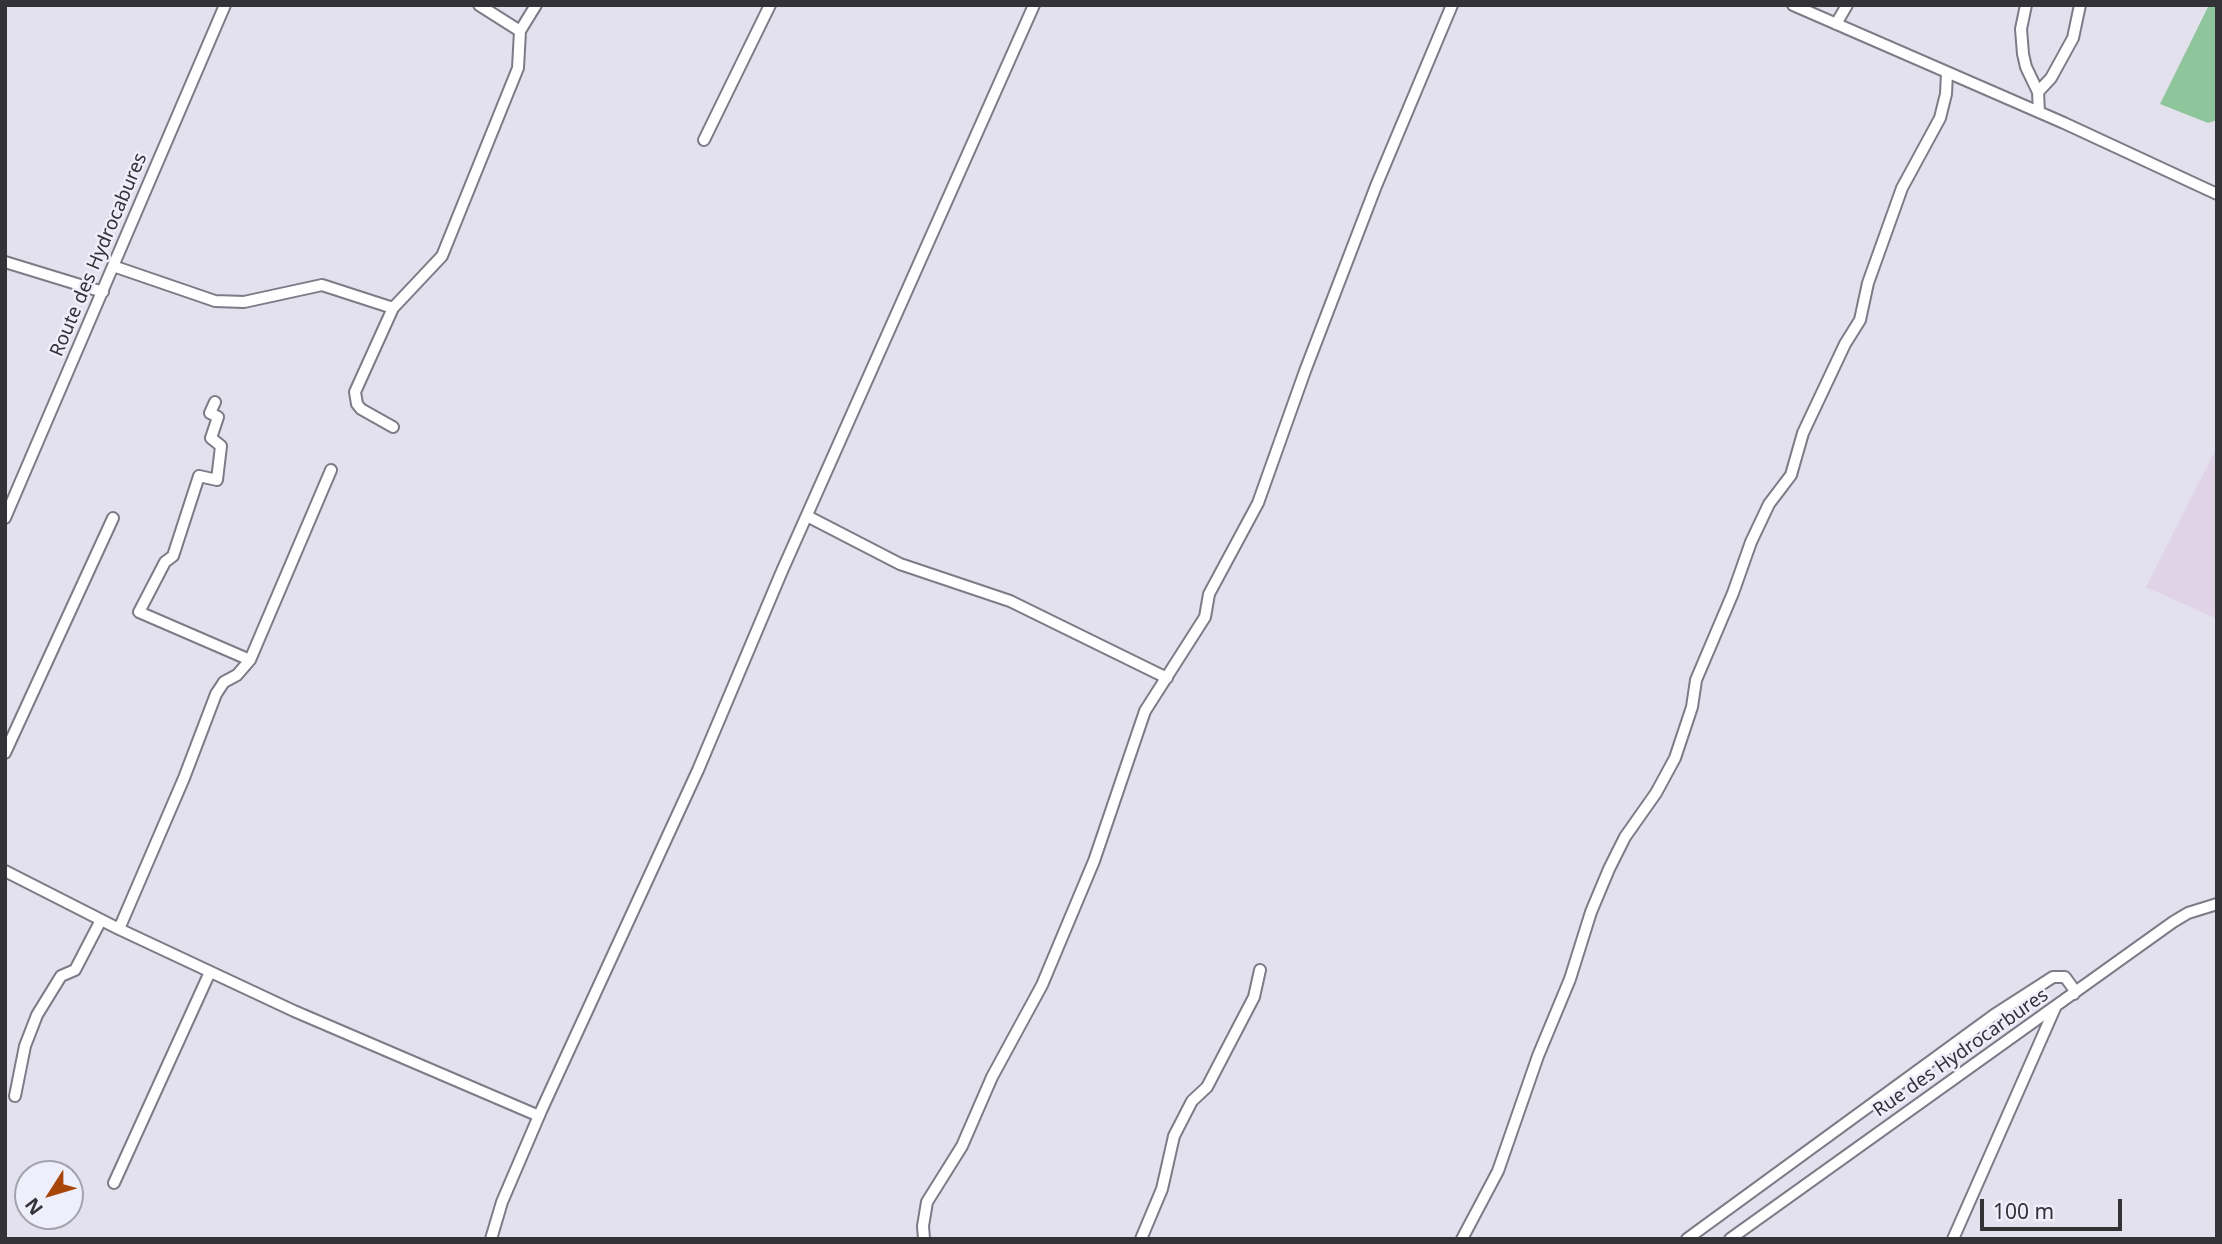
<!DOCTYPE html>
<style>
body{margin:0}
#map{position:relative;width:2222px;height:1244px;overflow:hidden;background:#e2e1ed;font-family:"Noto Sans",sans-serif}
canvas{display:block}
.frame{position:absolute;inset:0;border:7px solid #323237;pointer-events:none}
.north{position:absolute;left:14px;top:1160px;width:70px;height:70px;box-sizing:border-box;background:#efeefb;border:2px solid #a3a3ad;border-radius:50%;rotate:233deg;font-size:19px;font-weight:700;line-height:28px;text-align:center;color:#323237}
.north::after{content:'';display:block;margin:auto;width:24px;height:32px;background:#a8460a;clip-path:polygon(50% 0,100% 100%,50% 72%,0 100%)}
.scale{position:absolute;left:1980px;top:1199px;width:142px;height:32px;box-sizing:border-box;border:4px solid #323237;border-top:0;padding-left:9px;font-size:21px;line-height:24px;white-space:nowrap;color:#323237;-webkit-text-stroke:5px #efeefb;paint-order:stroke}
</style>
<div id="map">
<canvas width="2222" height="1244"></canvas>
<div class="frame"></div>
<div class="north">N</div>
<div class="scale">100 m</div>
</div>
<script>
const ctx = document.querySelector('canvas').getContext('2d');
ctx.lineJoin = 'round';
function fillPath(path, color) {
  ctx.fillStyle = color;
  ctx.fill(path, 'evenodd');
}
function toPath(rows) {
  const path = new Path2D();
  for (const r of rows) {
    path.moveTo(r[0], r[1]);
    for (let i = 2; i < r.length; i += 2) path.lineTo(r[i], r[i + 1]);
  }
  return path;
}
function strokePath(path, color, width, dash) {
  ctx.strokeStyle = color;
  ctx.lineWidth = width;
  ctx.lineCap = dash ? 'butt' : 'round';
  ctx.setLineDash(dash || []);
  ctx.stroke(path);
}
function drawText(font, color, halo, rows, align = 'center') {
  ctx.font = font + ' "Noto Sans",sans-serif';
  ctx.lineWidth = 5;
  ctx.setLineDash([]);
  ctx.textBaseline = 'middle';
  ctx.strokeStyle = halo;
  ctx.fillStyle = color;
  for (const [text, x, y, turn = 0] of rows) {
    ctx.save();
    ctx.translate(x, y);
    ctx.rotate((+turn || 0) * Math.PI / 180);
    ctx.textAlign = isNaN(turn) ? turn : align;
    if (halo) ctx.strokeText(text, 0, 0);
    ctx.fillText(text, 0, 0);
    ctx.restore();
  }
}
fillPath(toPath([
 [2217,447,2217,619,2146,587]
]), '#e0d3e7');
fillPath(toPath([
 [2209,5,2217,5,2217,120,2208,123,2160,104]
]), '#8fc59a');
const minor = toPath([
 [479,5,520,31],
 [1793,5,2064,123,2217,194],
 [2026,5,2021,29,2023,54,2026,67,2038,92,2039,112],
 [1836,24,1847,5],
 [2038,92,2051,78,2073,38,2080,5],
 [704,140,770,5],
 [5,262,103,292],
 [113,266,215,301,244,302,322,285,393,308],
 [215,402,210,413,218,417,211,438,221,446,217,480,199,476,173,556,165,562,139,612,250,660],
 [393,427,361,409,357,404,355,392,393,308,442,256,518,68,520,31,536,5],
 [807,516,900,564,1010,601,1167,678],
 [5,518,225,5],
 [5,753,113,518],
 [5,871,119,929,294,1011,539,1116],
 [119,929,184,778,216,694,224,682,237,675,250,660,331,470],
 [15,1096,25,1046,37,1015,61,976,75,970,101,920],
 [114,1183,210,972],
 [491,1239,502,1202,541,1111,698,770,782,571,1034,5],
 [924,1239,923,1226,927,1202,962,1146,992,1077,1042,985,1094,861,1145,711,1205,617,1209,594,1258,503,1305,371,1376,186,1452,5],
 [1141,1239,1162,1189,1174,1136,1192,1101,1207,1087,1254,997,1260,970],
 [1462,1239,1498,1171,1538,1056,1570,979,1591,912,1609,869,1625,837,1656,793,1675,758,1692,707,1696,680,1733,593,1751,542,1769,504,1791,475,1803,433,1845,344,1860,320,1868,283,1902,188,1940,118,1946,94,1947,73],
 [1687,1239,1994,1015,2053,977,2065,977,2073,988,2074,994],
 [1730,1239,2173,922,2188,913,2217,904],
 [1953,1239,2055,1008]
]);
strokePath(minor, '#7d7b87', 14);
strokePath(minor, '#fff', 10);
drawText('19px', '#323237', '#efeefb', [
 ["Route des Hydrocabures",99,255,-67],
 ["Rue des Hydrocarbures",1961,1053,-35]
]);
</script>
